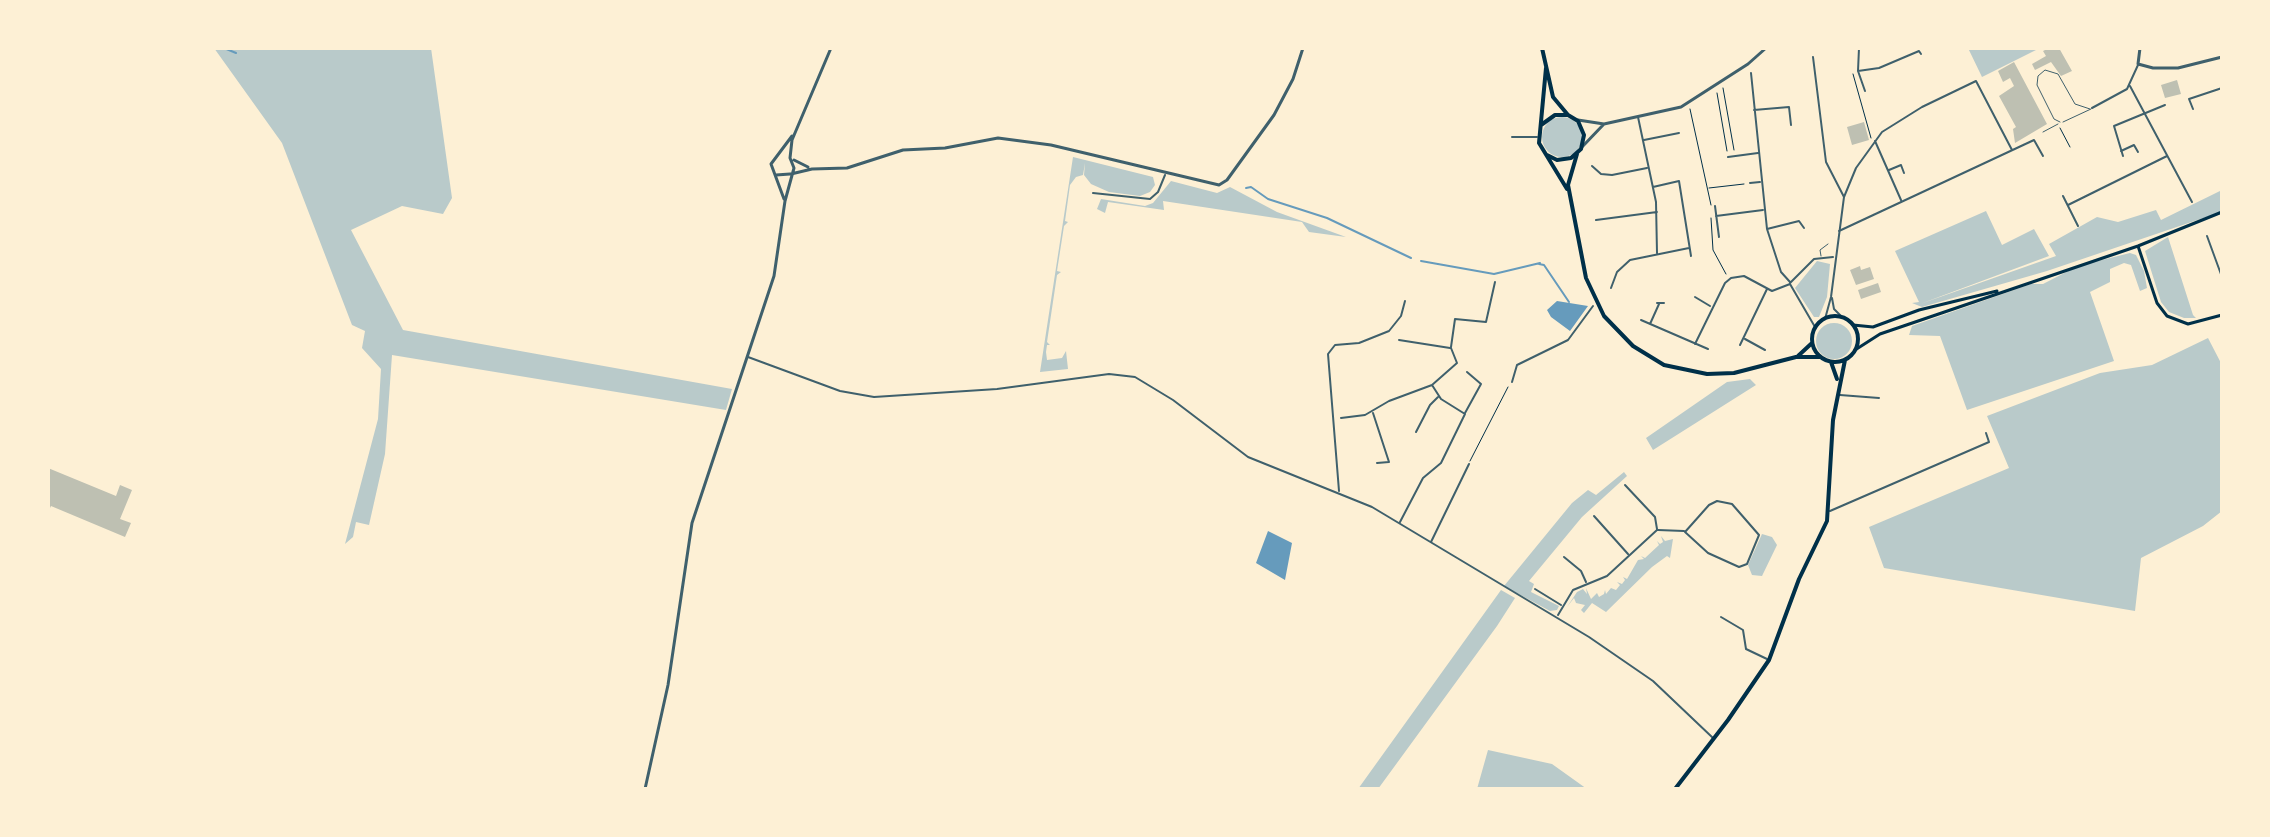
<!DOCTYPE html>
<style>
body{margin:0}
#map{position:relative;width:2270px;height:837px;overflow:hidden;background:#fdf0d5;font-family:Poppins,sans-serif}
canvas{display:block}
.frame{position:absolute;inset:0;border:50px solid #fdf0d5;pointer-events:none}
</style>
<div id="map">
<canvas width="2270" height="837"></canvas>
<div class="frame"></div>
</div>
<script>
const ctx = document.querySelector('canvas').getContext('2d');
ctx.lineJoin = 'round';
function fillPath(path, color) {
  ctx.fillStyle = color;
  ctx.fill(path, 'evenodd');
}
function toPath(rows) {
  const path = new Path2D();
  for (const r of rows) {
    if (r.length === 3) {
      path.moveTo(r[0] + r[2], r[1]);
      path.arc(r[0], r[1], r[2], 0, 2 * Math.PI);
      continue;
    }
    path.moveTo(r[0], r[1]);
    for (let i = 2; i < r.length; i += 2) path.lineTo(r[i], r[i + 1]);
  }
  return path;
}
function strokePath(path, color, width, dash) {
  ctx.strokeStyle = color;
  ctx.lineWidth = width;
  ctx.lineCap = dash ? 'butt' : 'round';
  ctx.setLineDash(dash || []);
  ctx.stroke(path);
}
fillPath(toPath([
 [214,48,431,48,452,198,443,214,402,206,351,230,403,330,732,389,726,410,392,355,385,454,369,525,356,522,353,537,345,544,378,419,381,369,362,348,365,331,352,325,282,143],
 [1968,48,2040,48,1982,77],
 [1562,137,20],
 [1073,157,1153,177,1155,185,1150,192,1140,196,1109,192,1091,184,1084,175,1085,163,1083,175,1076,177,1070,185,1065,221,1068,222,1064,226,1057,271,1061,272,1057,275,1047,342,1050,345,1047,345,1046,352,1047,360,1062,358,1066,351,1068,369,1040,372],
 [1171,181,1217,193,1230,187,1277,212,1346,237,1309,232,1302,222,1163,201,1164,210,1108,202,1105,213,1097,209,1101,199,1145,206,1153,203],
 [2222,190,2221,212,2047,271,1922,307,1912,303,1919,302,1895,251,1986,211,2002,245,2034,229,2049,256,1920,304,2056,256,2049,244,2097,217,2118,222,2156,210,2161,220],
 [2168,237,2193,315,2196,318,2184,318,2169,312,2161,302,2145,251],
 [2130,253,2136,255,2144,271,2147,288,2140,291,2131,265,2124,263,2110,269,2110,282,2090,292,2114,361,1967,410,1940,336,1909,335,1912,326,2031,284,2043,284,2078,266],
 [1817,261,1830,264,1827,297,1819,317,1814,317,1795,288],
 [1834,341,18],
 [2208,338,2222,365,2222,511,2203,526,2141,558,2135,611,1884,568,1869,527,2009,468,1987,416,2100,373,2152,365],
 [1750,379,1756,385,1653,450,1646,438,1727,382],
 [1624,472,1627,476,1582,517,1529,581,1534,584,1531,592,1559,606,1557,610,1550,611,1504,586,1572,503,1588,490,1596,495],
 [1762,534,1772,537,1777,545,1762,576,1752,575,1748,565],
 [1661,536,1665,541,1673,539,1670,558,1667,556,1652,567,1606,612,1592,603,1584,613,1581,610,1585,605,1576,603,1574,598,1567,607,1577,592,1583,589,1587,594,1586,588,1591,599,1597,593,1599,597,1604,594,1605,590,1606,594,1611,588,1616,590,1620,585,1617,582,1622,584,1625,580,1623,577,1627,579,1638,560,1644,559,1641,556,1645,558,1659,545,1657,541,1660,544,1663,542],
 [1501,590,1515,598,1497,626,1378,789,1358,789],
 [1488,750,1552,764,1587,789,1477,789]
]), '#b9caca');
fillPath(toPath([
 [1557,301,1588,306,1570,331,1551,317,1547,310],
 [1268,531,1292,543,1285,580,1256,563]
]), '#669bbc');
strokePath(toPath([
 [224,48,236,53],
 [1246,188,1251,187,1268,199,1327,218,1411,258],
 [1421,261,1494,274,1540,263],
 [1539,264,1544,265,1569,302]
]), '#669bbc', 2);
fillPath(toPath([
 [2049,48,2059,48,2072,71,2061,76,2051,62,2035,70,2032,64,2046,56,2043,51],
 [2014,62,2047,124,2015,143,2013,129,2016,127,1999,96,2014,86,2010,78,2003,82,1998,71],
 [2177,80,2181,94,2165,98,2161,85],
 [1864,122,1869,140,1852,145,1847,127],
 [1860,266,1861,270,1870,267,1874,279,1856,285,1850,270],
 [1878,283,1881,292,1861,299,1858,290],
 [48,468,116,496,120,485,132,490,120,519,131,523,125,537,51,506,48,512]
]), '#bec0b2');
strokePath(toPath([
 [1853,74,1871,138],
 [1723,88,1734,150],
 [1717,93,1727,151],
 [1690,109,1711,205],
 [2060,128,2070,147],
 [1709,188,1744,184],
 [1711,218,1713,250,1726,274],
 [1470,461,1508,387]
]), '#003049', 1);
strokePath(toPath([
 [2060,122,2054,119,2037,85,2038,76,2045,70,2058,74,2075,104,2090,109],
 [2063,122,2091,109],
 [2043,132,2058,124],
 [1821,256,1820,250,1828,244]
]), '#3f606c', 1);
strokePath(toPath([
 [1859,48,1858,71,1865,91],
 [1813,57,1826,162,1844,197],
 [1858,71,1879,68,1919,51,1921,54],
 [1751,73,1767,229,1781,272,1790,282],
 [2130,86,2192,202],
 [2092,108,2127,89,2138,65],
 [2193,109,2189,99,2222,88],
 [1754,110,1789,107,1791,125],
 [1638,117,1656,202,1657,253],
 [1512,137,1537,137],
 [1644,140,1679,133],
 [1875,141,1901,200],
 [2121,151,2134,145,2138,152],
 [2123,156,2114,126,2165,105],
 [1728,157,1758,153],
 [1592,166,1601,174,1612,175,1647,168],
 [1889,170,1901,165,1904,173],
 [1750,183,1760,182],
 [1653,187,1679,181,1691,256],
 [1093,193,1150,199,1158,192,1165,175],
 [2063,196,2078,226],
 [2068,205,2167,156],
 [1715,206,1719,237],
 [1716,216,1763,210],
 [1596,220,1657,212],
 [1767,229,1799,221,1804,228],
 [1839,231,2034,140,2043,156],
 [2207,236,2222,277],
 [1790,283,1814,259,1833,257],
 [1790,284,1815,327],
 [1611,288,1617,272,1630,260,1689,248],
 [1695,297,1710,306],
 [1832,298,1834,309,1843,318],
 [1657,303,1664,303],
 [1825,319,1831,297,1844,197,1856,168,1882,132,1922,107,1976,81,2012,150],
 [1641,320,1708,349],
 [1650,324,1659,304],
 [1745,339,1765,350],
 [1399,340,1450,348],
 [1695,344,1725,283,1731,278,1744,276,1772,291,1790,284],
 [1740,345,1767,289],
 [1451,347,1455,319,1486,322,1495,282],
 [748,357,840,391,874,397,997,389,1109,374,1135,377,1173,400,1248,457,1372,507,1589,637,1653,681,1713,738],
 [1512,382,1517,365,1568,340,1593,306],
 [1840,395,1879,398],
 [1373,413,1389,462,1377,463],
 [1465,413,1481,384,1467,372],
 [1341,418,1365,415,1389,401,1432,385,1457,363,1451,348],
 [1416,432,1430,405,1438,397],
 [1625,485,1655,517,1657,529],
 [1339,491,1328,354,1335,345,1359,343,1389,331,1401,316,1405,301],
 [1717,501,1732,504,1759,535,1747,564,1739,567,1708,553,1685,532,1709,505,1717,501],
 [1830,511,1989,442,1986,433],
 [1594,516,1628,554],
 [1400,522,1423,478,1441,463,1465,414,1441,399,1432,385],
 [1658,530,1684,531],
 [1431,542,1469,464],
 [1564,557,1581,571,1586,582],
 [1535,589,1561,605],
 [1558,615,1573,590,1607,576,1657,530],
 [1721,617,1743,630,1746,649,1767,659]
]), '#3f606c', 2);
strokePath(toPath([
 [2140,48,2138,64,2153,68,2178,68,2222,57],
 [1578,120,1604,124,1681,107,1748,64,1766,48],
 [1582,147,1604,124],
 [794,160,808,167],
 [791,174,812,169,847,168,903,150,945,148,998,138,1051,145,1219,185,1227,180,1274,115,1293,79,1303,48],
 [776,175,790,174],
 [784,199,771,164,792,136],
 [645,789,668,685,692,523,774,276,785,201,794,168,790,158,792,140,831,48]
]), '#3f606c', 3);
strokePath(toPath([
 [2138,246,2157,303,2167,316,2188,324,2222,315],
 [1853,325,1873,327,1919,310,1997,291],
 [1855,350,1880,334,2138,246,2222,212]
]), '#003049', 3);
strokePath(toPath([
 [1542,48,1553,97,1568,115],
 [1546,68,1539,143,1567,189],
 [1541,125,1555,115,1568,115,1578,121,1584,135,1581,149,1571,158,1557,160,1547,155],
 [1577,154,1568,185,1586,278,1604,316,1633,346,1664,365,1707,374,1734,373,1796,357,1820,357],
 [1835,339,23],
 [1798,356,1812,343],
 [1831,362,1837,379],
 [1675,789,1728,720,1769,660,1799,579,1827,521,1833,420,1845,360]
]), '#003049', 4);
</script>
